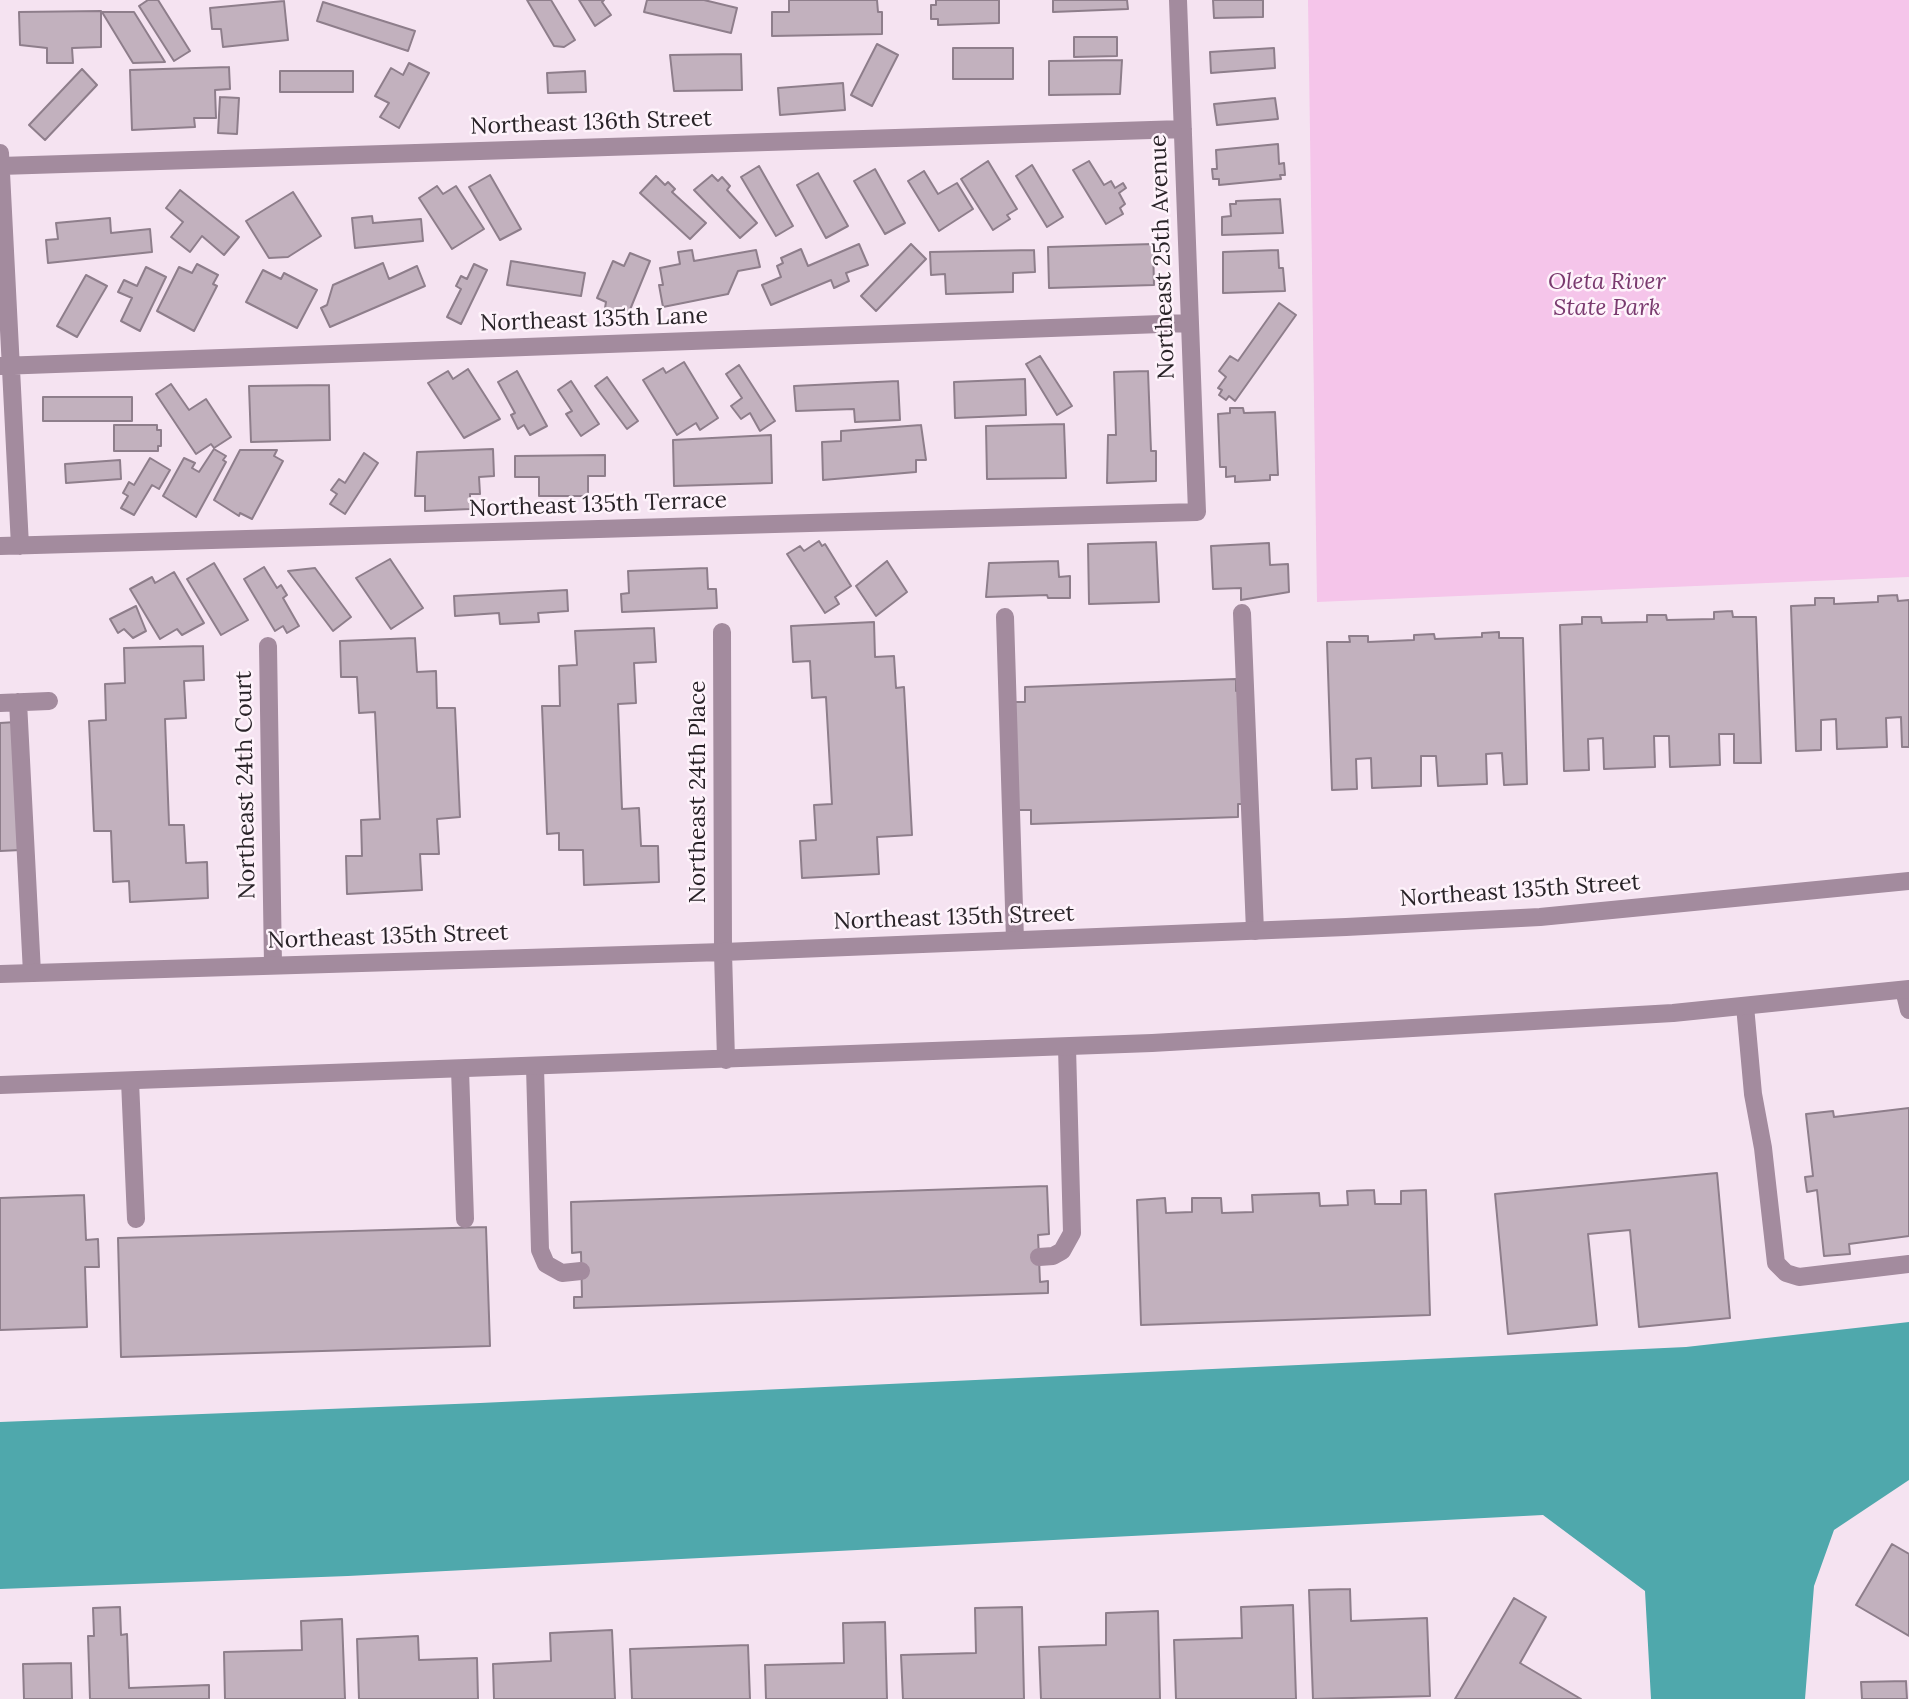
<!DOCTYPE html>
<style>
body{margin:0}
canvas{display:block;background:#f5e3f1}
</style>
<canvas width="1909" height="1699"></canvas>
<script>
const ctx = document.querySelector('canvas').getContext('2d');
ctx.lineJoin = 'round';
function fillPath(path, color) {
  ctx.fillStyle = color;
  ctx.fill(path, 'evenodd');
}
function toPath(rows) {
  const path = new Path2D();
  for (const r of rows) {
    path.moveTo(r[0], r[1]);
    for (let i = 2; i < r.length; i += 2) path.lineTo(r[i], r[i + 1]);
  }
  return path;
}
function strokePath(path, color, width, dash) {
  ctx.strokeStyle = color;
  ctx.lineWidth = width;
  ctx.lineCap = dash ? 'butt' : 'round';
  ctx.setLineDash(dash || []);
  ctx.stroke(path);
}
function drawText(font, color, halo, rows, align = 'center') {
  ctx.font = font + ' Lora,serif';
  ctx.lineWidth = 5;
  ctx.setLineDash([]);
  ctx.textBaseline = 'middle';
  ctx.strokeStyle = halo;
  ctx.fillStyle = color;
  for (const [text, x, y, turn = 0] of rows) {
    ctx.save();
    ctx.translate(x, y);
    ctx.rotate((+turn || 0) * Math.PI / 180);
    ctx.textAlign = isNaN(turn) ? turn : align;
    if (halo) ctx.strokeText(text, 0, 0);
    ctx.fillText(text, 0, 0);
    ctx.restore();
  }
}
fillPath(toPath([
 [1308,0,1909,0,1909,577,1317,602]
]), '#f5c5ea');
fillPath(toPath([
 [1909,1322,1909,1480,1834,1530,1814,1586,1805,1699,1651,1699,1645,1591,1543,1515,348,1576,0,1589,0,1422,480,1403,1686,1347]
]), '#4fa8ac');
const building = toPath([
 [148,0,158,0,190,51,174,61,139,6,148,0],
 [527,0,551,0,575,40,564,47,554,46,527,0],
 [579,0,604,0,602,2,611,15,595,26,579,0],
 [647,0,704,0,737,8,731,33,644,12,647,0],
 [789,0,877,0,878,12,882,12,882,34,772,36,772,12,789,12,789,0],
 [936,0,999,0,999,23,938,25,938,19,931,19,931,5,936,5,936,0],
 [1053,0,1127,0,1128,9,1053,12,1053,0],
 [1213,0,1263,0,1263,17,1214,18,1213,0],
 [284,1,288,40,223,47,221,29,212,29,210,8,284,1],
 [323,2,415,31,408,51,317,21,323,2],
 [101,11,101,47,72,48,73,63,47,63,47,48,20,45,19,12,101,11],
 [102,12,134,12,165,62,133,63,102,12],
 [1074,37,1117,37,1117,56,1074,57,1074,37],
 [877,44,898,55,872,106,851,95,877,44],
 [953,48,1013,48,1013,79,953,79,953,48],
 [1274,48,1275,68,1211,73,1210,52,1274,48],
 [741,54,742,90,674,91,670,55,741,54],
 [1122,60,1120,94,1049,95,1049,61,1122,60],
 [409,63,429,73,399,128,380,117,389,103,375,96,391,68,403,75,409,63],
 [229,67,230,89,215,90,216,118,194,118,195,127,132,130,130,70,229,67],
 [82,69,97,85,45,140,29,125,82,69],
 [280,71,353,71,353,92,280,92,280,71],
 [585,71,586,92,548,93,547,73,585,71],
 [843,83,845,110,780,115,778,88,843,83],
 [220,97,239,98,237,134,218,133,220,97],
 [1275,98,1278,119,1217,125,1214,104,1275,98],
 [1278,144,1279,164,1284,163,1285,175,1280,175,1281,179,1219,185,1219,179,1213,179,1212,169,1217,169,1216,150,1278,144],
 [988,161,1017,209,1007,215,1010,219,993,230,961,179,988,161],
 [1089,161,1104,185,1111,181,1115,188,1123,183,1126,188,1119,193,1125,204,1120,208,1123,214,1106,224,1073,170,1089,161],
 [1032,165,1063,217,1047,227,1016,176,1032,165],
 [759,166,793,226,776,236,741,177,759,166],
 [875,169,905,223,885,234,854,181,875,169],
 [924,171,938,194,957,183,973,209,939,231,908,181,924,171],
 [818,173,848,226,826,238,797,185,818,173],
 [490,175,521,229,500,240,469,187,490,175],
 [712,175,718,181,722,177,730,186,727,190,757,223,740,238,694,190,712,175],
 [656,176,665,185,668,182,675,189,672,192,706,223,690,239,640,193,656,176],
 [437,186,443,194,456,186,484,229,452,249,419,198,437,186],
 [180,190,239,237,224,255,202,236,190,252,171,237,183,222,166,208,180,190],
 [293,192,321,236,288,257,269,258,246,221,293,192],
 [1280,199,1283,233,1222,235,1222,217,1231,216,1230,204,1236,204,1236,201,1280,199],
 [372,216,373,223,421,219,423,241,355,248,352,218,372,216],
 [110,218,111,233,150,229,152,252,48,263,46,240,58,239,56,223,110,218],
 [859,244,868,265,846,273,849,281,834,288,831,280,771,305,762,285,781,277,777,266,783,263,781,258,801,249,808,266,859,244],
 [911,244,926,259,876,311,861,296,911,244],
 [1153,244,1154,285,1049,288,1048,247,1153,244],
 [692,250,694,261,756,250,760,267,738,271,728,294,663,307,659,285,663,285,660,268,680,264,678,252,692,250],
 [1034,250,1035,272,1013,273,1013,292,946,294,945,274,931,275,930,252,1034,250],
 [1278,250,1279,268,1283,268,1285,291,1223,293,1223,252,1278,250],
 [630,253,650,261,627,317,605,308,606,302,597,298,613,261,624,266,630,253],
 [511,261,585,273,581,296,507,285,511,261],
 [383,263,389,279,417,266,425,286,330,327,321,308,327,305,333,285,383,263],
 [197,264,218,275,213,284,217,286,194,331,157,311,179,267,192,273,197,264],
 [474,264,487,270,461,324,447,317,461,289,456,286,461,276,467,279,474,264],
 [146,267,166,277,140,331,121,321,132,298,118,292,124,280,137,286,146,267],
 [263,270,281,279,284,273,317,290,297,328,246,302,263,270],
 [86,275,107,286,77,337,57,326,86,275],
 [1279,303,1296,315,1235,401,1229,396,1226,400,1219,395,1222,390,1218,388,1226,377,1219,371,1230,356,1238,361,1279,303],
 [1040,356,1072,406,1057,415,1026,364,1040,356],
 [684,362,718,418,700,430,696,423,677,435,643,380,663,368,666,373,684,362],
 [739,365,775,421,760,431,750,413,741,419,731,406,742,398,726,374,739,365],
 [468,369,500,419,464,438,428,383,448,371,453,379,468,369],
 [517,371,547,426,530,435,524,425,518,429,511,415,515,413,498,382,517,371],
 [1148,371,1151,451,1156,451,1156,481,1107,483,1108,435,1116,435,1114,372,1148,371],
 [607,377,638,421,627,429,595,386,607,377],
 [1025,379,1026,415,955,418,954,382,1025,379],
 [571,381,599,424,581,436,566,414,572,411,558,390,571,381],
 [898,381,900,420,855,422,854,409,796,411,794,386,898,381],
 [171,384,189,410,206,399,231,437,214,448,211,444,196,454,156,394,171,384],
 [329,385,330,440,251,442,249,386,329,385],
 [43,397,132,397,132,421,43,421,43,397],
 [1230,408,1243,408,1244,413,1275,412,1278,475,1270,475,1270,480,1235,482,1235,476,1226,477,1226,467,1220,467,1218,414,1230,413,1230,408],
 [1064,424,1066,478,987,479,986,426,1064,424],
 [114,425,157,425,157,430,161,430,161,446,158,446,158,451,114,451,114,425],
 [921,425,926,460,916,460,916,472,823,480,822,442,841,441,841,431,921,425],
 [771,435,772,483,674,486,673,440,771,435],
 [214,449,226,456,223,460,226,462,196,517,163,496,184,458,195,463,192,468,199,472,214,449],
 [493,449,494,476,479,477,480,494,470,494,470,509,425,511,425,496,415,496,417,452,493,449],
 [240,450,277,450,274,456,283,461,252,519,240,513,239,516,214,500,240,450],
 [364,453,378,463,345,514,330,504,337,494,331,490,339,479,345,483,364,453],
 [605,455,605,476,588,476,588,496,539,496,539,477,515,477,515,456,605,455],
 [150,458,170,470,159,489,152,485,134,515,121,508,128,496,123,493,129,482,134,485,150,458],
 [120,460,121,479,66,483,65,464,120,460],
 [819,541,822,546,825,544,851,586,835,597,839,604,825,613,787,554,800,546,804,551,819,541],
 [1156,542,1159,602,1089,604,1088,544,1156,542],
 [1269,543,1270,565,1288,564,1289,592,1241,600,1241,588,1213,589,1211,546,1269,543],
 [390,559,423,608,391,629,356,578,390,559],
 [887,561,907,592,876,616,856,586,887,561],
 [1058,561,1059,577,1070,576,1070,598,1048,598,1047,595,986,597,989,563,1058,561],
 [214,563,248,620,221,635,187,579,214,563],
 [264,567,277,588,281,585,287,595,283,598,299,626,287,633,283,626,275,631,244,579,264,567],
 [315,568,351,617,333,631,288,571,315,568],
 [707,568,708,589,716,589,717,608,622,612,621,594,629,593,628,571,707,568],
 [174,572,204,623,182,635,177,629,160,639,130,589,152,577,155,583,174,572],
 [567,590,568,611,538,613,539,622,500,624,499,613,455,616,454,596,567,590],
 [1897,595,1898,601,1909,600,1909,747,1902,747,1901,717,1886,718,1887,747,1837,749,1836,719,1821,720,1821,750,1796,751,1791,606,1815,605,1815,598,1834,598,1834,604,1878,602,1878,596,1897,595],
 [136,606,146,631,133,638,124,629,118,633,110,619,136,606],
 [1732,611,1733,617,1756,617,1761,763,1734,763,1734,734,1719,734,1720,765,1670,767,1669,736,1654,736,1655,767,1604,769,1603,738,1588,739,1589,770,1564,771,1560,625,1582,624,1582,617,1601,617,1602,623,1647,622,1647,615,1666,615,1667,620,1714,619,1714,612,1732,611],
 [874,622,875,657,894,656,896,688,904,687,912,835,877,837,879,874,802,878,800,841,816,840,814,805,832,804,826,697,812,698,810,661,793,662,791,626,874,622],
 [654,628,656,662,634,663,636,703,618,704,622,809,639,808,641,846,658,846,659,882,584,885,583,850,559,850,559,833,547,834,542,706,560,706,559,666,577,665,575,631,654,628],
 [1499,632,1499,638,1523,638,1527,784,1504,785,1502,753,1486,754,1487,784,1438,786,1436,756,1421,756,1421,786,1372,788,1371,758,1356,759,1357,789,1332,790,1327,642,1350,642,1349,636,1368,636,1368,642,1414,640,1414,635,1434,634,1435,639,1482,637,1482,633,1499,632],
 [415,638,417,672,436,671,437,708,455,708,460,817,437,819,439,854,420,854,422,890,347,894,346,856,362,856,361,820,380,819,375,712,359,713,357,677,341,677,340,641,415,638],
 [203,646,204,680,184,681,186,718,165,719,169,825,184,825,186,863,207,862,208,898,130,902,129,881,113,882,111,831,94,831,89,721,106,720,105,684,125,683,124,648,203,646],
 [1236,679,1236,691,1245,690,1249,804,1238,804,1238,817,1031,824,1031,810,1017,810,1013,702,1025,702,1025,687,1236,679],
 [16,722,21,850,0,851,0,723,16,722],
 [1909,1108,1909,1236,1849,1244,1850,1254,1824,1256,1817,1190,1807,1192,1805,1177,1813,1176,1806,1114,1833,1111,1834,1117,1909,1108],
 [1717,1173,1730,1318,1639,1327,1630,1230,1588,1234,1597,1325,1508,1334,1495,1194,1717,1173],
 [1047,1186,1049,1234,1038,1235,1040,1282,1048,1281,1048,1293,574,1308,574,1297,582,1297,581,1252,572,1253,571,1202,1047,1186],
 [1374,1190,1375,1204,1401,1204,1401,1191,1426,1190,1430,1315,1141,1325,1137,1200,1165,1198,1166,1213,1192,1212,1192,1198,1221,1198,1222,1213,1253,1212,1252,1195,1319,1193,1320,1206,1348,1205,1347,1191,1374,1190],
 [84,1195,86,1240,98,1239,99,1267,85,1267,87,1327,0,1330,0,1198,84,1195],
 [486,1227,490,1346,121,1357,118,1238,486,1227],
 [1892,1544,1909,1554,1909,1636,1856,1605,1892,1544],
 [1350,1589,1351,1621,1427,1618,1430,1696,1313,1699,1309,1590,1350,1589],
 [1514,1598,1546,1617,1520,1663,1581,1699,1455,1699,1514,1598],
 [1293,1605,1296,1699,1176,1699,1174,1640,1242,1638,1241,1607,1293,1605],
 [120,1607,121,1635,127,1634,129,1688,209,1685,209,1699,90,1699,88,1636,94,1636,93,1608,120,1607],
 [1022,1607,1024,1699,903,1699,901,1655,976,1653,975,1608,1022,1607],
 [1158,1611,1160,1699,1041,1699,1039,1647,1106,1645,1106,1613,1158,1611],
 [342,1619,345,1699,225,1699,224,1652,302,1650,301,1621,342,1619],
 [885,1622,887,1699,766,1699,765,1665,844,1663,843,1623,885,1622],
 [612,1630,615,1699,494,1699,493,1664,551,1661,550,1633,612,1630],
 [418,1636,419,1660,477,1658,478,1699,359,1699,357,1639,418,1636],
 [748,1645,750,1699,632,1699,630,1649,748,1645],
 [71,1663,72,1699,24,1699,23,1664,71,1663],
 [1906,1681,1907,1699,1862,1699,1861,1682,1906,1681]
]);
fillPath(building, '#c2b1be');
strokePath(building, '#8e7e8b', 2);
strokePath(toPath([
 [1242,613,1255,931],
 [1005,617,1015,940],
 [18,702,32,973],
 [0,703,49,701],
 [1904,990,1909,1010],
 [1745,1006,1753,1094,1763,1148,1776,1263,1786,1273,1799,1277,1909,1264],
 [535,1067,540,1250,546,1264,562,1273,581,1271],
 [460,1069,465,1219],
 [130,1081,136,1219],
 [1039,1257,1053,1256,1062,1251,1072,1233,1067,1047]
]), '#a38b9e', 18);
strokePath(toPath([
 [0,153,20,546],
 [0,166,1183,129],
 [0,366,1189,323],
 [0,546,1197,512,1178,0],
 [722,632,723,952],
 [268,646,273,965]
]), '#a38b9e', 18);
strokePath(toPath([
 [723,952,726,1060],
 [0,974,723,952,1346,927,1540,917,1909,881],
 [0,1085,1152,1043,1673,1013,1909,989]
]), '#a38b9e', 18);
drawText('23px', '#292328', '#fef3fb', [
 ["Northeast 136th Street",591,123,-2],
 ["Northeast 25th Avenue",1163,257,-92],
 ["Northeast 135th Lane",594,320,-2],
 ["Northeast 135th Terrace",598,505,-2],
 ["Northeast 24th Court",246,785,-91],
 ["Northeast 24th Place",698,792,-90],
 ["Northeast 135th Street",1520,891,-4],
 ["Northeast 135th Street",954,918,-2],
 ["Northeast 135th Street",388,937,-2]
]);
drawText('italic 23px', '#7a3a6f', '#fef3fb', [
 ["Oleta River",1607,282],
 ["State Park",1607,308]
]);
</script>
